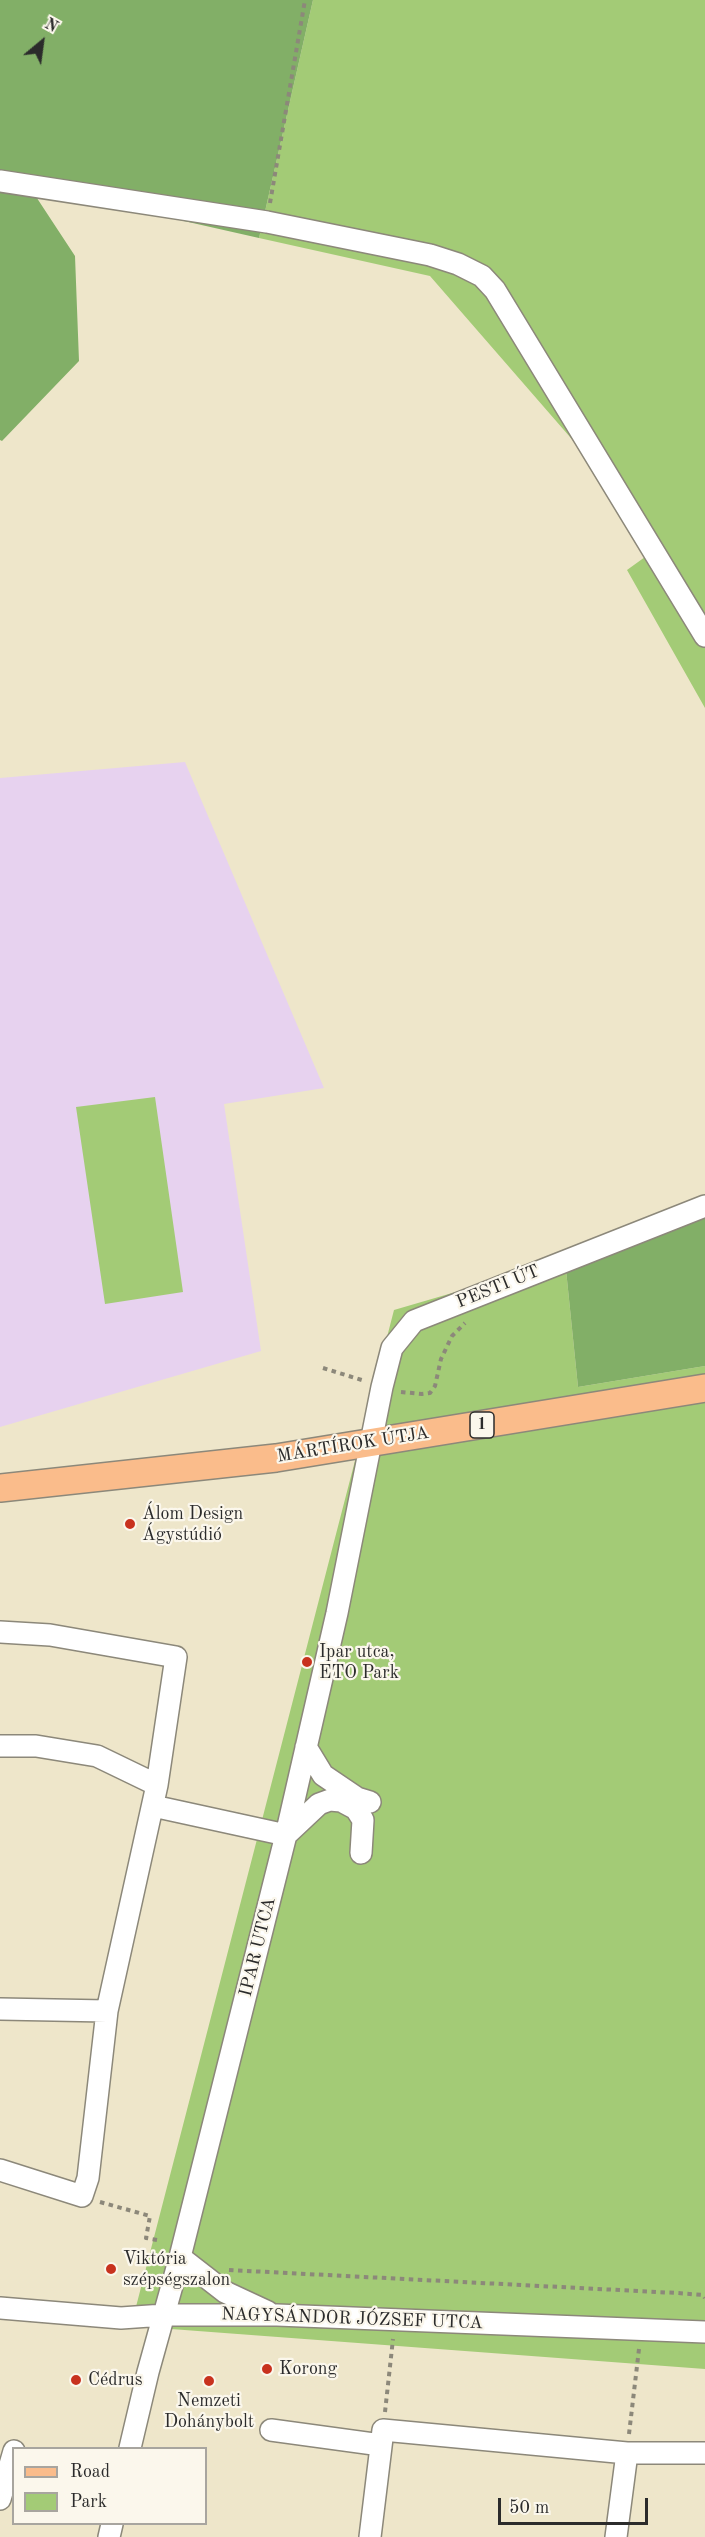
<!DOCTYPE html>
<meta charset="utf-8">
<style>
body{margin:0}
#map{position:relative;width:705px;height:2537px;overflow:hidden;background:#eee6ca;font-family:"Old Standard TT",serif}
canvas{display:block}
.legend{position:absolute;left:12px;top:2447px;width:195px;height:78px;box-sizing:border-box;background:#fbf7ec;border:2px solid #a8a59f;margin:0;padding:8px 10px;list-style:none;font-size:18px;color:#2b2b2b}
.legend li{display:flex;align-items:center;gap:12px;height:30px}
.legend b{width:30px;border:2px solid #a8a59f}
.north{position:absolute;left:12px;top:12px;width:60px;height:60px;-webkit-text-stroke:4px #fbf7ec;paint-order:stroke;rotate:29deg;font-size:16px;font-weight:700;line-height:24px;text-align:center;color:#2b2b2b}
.north::after{content:'';display:block;margin:auto;width:21px;height:27px;background:#2b2b2b;clip-path:polygon(50% 0,100% 100%,50% 72%,0 100%)}
.scale{position:absolute;left:498px;top:2498px;width:150px;height:27px;box-sizing:border-box;border:3px solid #2b2b2b;border-top:0;padding-left:8px;font-size:18px;line-height:21px;white-space:nowrap;color:#2b2b2b;-webkit-text-stroke:4px #fbf7ec;paint-order:stroke}
</style>
<div id="map">
<canvas width="705" height="2537"></canvas>
<ul class="legend">
<li><b style="height:8px;background:#fabc8b"></b>Road</li>
<li><b style="height:16px;background:#a3cb76"></b>Park</li>
</ul>
<div class="north">N</div>
<div class="scale">50 m</div>
</div>
<script>
const ctx = document.querySelector('canvas').getContext('2d');
ctx.lineJoin = 'round';
function fillPath(path, color) {
  ctx.fillStyle = color;
  ctx.fill(path, 'evenodd');
}
function toPath(rows) {
  const path = new Path2D();
  for (const r of rows) {
    path.moveTo(r[0], r[1]);
    for (let i = 2; i < r.length; i += 2) path.lineTo(r[i], r[i + 1]);
  }
  return path;
}
function strokePath(path, color, width, dash) {
  ctx.strokeStyle = color;
  ctx.lineWidth = width;
  ctx.lineCap = dash ? 'butt' : 'round';
  ctx.setLineDash(dash || []);
  ctx.stroke(path);
}
function drawText(font, color, halo, rows, align = 'center') {
  ctx.font = font + ' "Old Standard TT",serif';
  ctx.lineWidth = 4.5;
  ctx.setLineDash([]);
  ctx.textBaseline = 'middle';
  ctx.strokeStyle = halo;
  ctx.fillStyle = color;
  for (const [text, x, y, turn = 0] of rows) {
    ctx.save();
    ctx.translate(x, y);
    ctx.rotate((+turn || 0) * Math.PI / 180);
    ctx.textAlign = isNaN(turn) ? turn : align;
    if (halo) ctx.strokeText(text, 0, 0);
    ctx.fillText(text, 0, 0);
    ctx.restore();
  }
}
fillPath(toPath([
 [185,762,324,1088,224,1104,261,1351,0,1427,0,778]
]), '#e7d2ef');
fillPath(toPath([
 [313,0,705,0,705,708,627,570,663,544,430,276,259,238],
 [155,1097,183,1292,105,1304,76,1107],
 [565,1260,578,1387,705,1366,705,2369,131,2326,394,1310]
]), '#a3cb76');
fillPath(toPath([
 [0,0,313,0,259,238,29,186,75,256,79,361,2,441,0,440],
 [705,1200,705,1366,578,1387,565,1260]
]), '#82af67');
const minor = toPath([
 [0,181,267,222,430,255,458,264,482,276,495,290,705,636],
 [0,1632,50,1635,176,1657,157,1785,107,2011,88,2178,82,2196,0,2170],
 [0,1746,36,1746,97,1756,157,1785],
 [306,1747,323,1775,357,1798,370,1802],
 [153,1806,286,1835],
 [286,1835,319,1804,330,1800,341,1801,356,1809,363,1820,361,1853],
 [0,2009,107,2011],
 [180,2257,225,2292,268,2312],
 [0,2308,121,2318,164,2315,277,2315,705,2332],
 [271,2430,381,2445],
 [130,2448,148,2372,180,2257,286,1835,337,1613,382,1387,392,1348,414,1321,705,1206],
 [0,2499,14,2451],
 [109,2537,112,2524],
 [370,2537,383,2430,627,2453,705,2453],
 [616,2537,627,2453]
]);
const major = toPath([
 [0,1488,276,1458,705,1388]
]);
strokePath(minor, '#8c887a', 24);
strokePath(major, '#8c887a', 30);
strokePath(toPath([
 [270,203,305,0],
 [323,1368,365,1381],
 [401,1392,422,1394,430,1393,435,1386,441,1359,452,1336,465,1323],
 [100,2202,150,2216,146,2238,157,2240],
 [229,2270,677,2293,703,2295,705,2298],
 [385,2412,393,2339],
 [629,2434,639,2349]
]), '#8c887a', 4, [4.5, 4.5]);
strokePath(minor, '#fff', 21);
strokePath(major, '#fabc8b', 27);
for (const [x, y, r, color] of [
 [130,1524,6,"#c8321e"],
 [307,1662,6,"#c8321e"],
 [111,2269,6,"#c8321e"],
 [267,2369,6,"#c8321e"],
 [76,2380,6,"#c8321e"],
 [209,2381,6,"#c8321e"]
]) {
  const dot = new Path2D();
  dot.arc(x, y, r, 0, 2 * Math.PI);
  ctx.fillStyle = color;
  ctx.fill(dot);
  strokePath(dot, '#fbf7ec', 2);
}
for (const [x, y, w] of [
 [482,1425,24]
]) {
  const box = new Path2D();
  box.roundRect(x - w / 2, y - 13, w, 26, 4.5);
  ctx.fillStyle = '#fbf7ec';
  ctx.fill(box);
  strokePath(box, '#2b2b2b', 1.5);
}
drawText('bold 16px', '#2b2b2b', null, [
 ["1",482,1425]
]);
drawText('18px', '#2b2b2b', '#fbf7ec', [
 ["PESTI ÚT",498,1287,-22],
 ["MÁRTÍROK ÚTJA",353,1445,-9],
 ["IPAR UTCA",258,1947,-76],
 ["NAGYSÁNDOR JÓZSEF UTCA",352,2319,2]
]);
drawText('18px', '#2b2b2b', '#fbf7ec', [
 ["Álom Design",142,1514],
 ["Ágystúdió",142,1535],
 ["Ipar utca,",319,1652],
 ["ETO Park",319,1673],
 ["Viktória",123,2259],
 ["szépségszalon",123,2280],
 ["Korong",279,2369],
 ["Cédrus",88,2380],
 ["Nemzeti",209,2401,"center"],
 ["Dohánybolt",209,2422,"center"]
], 'left');
</script>
